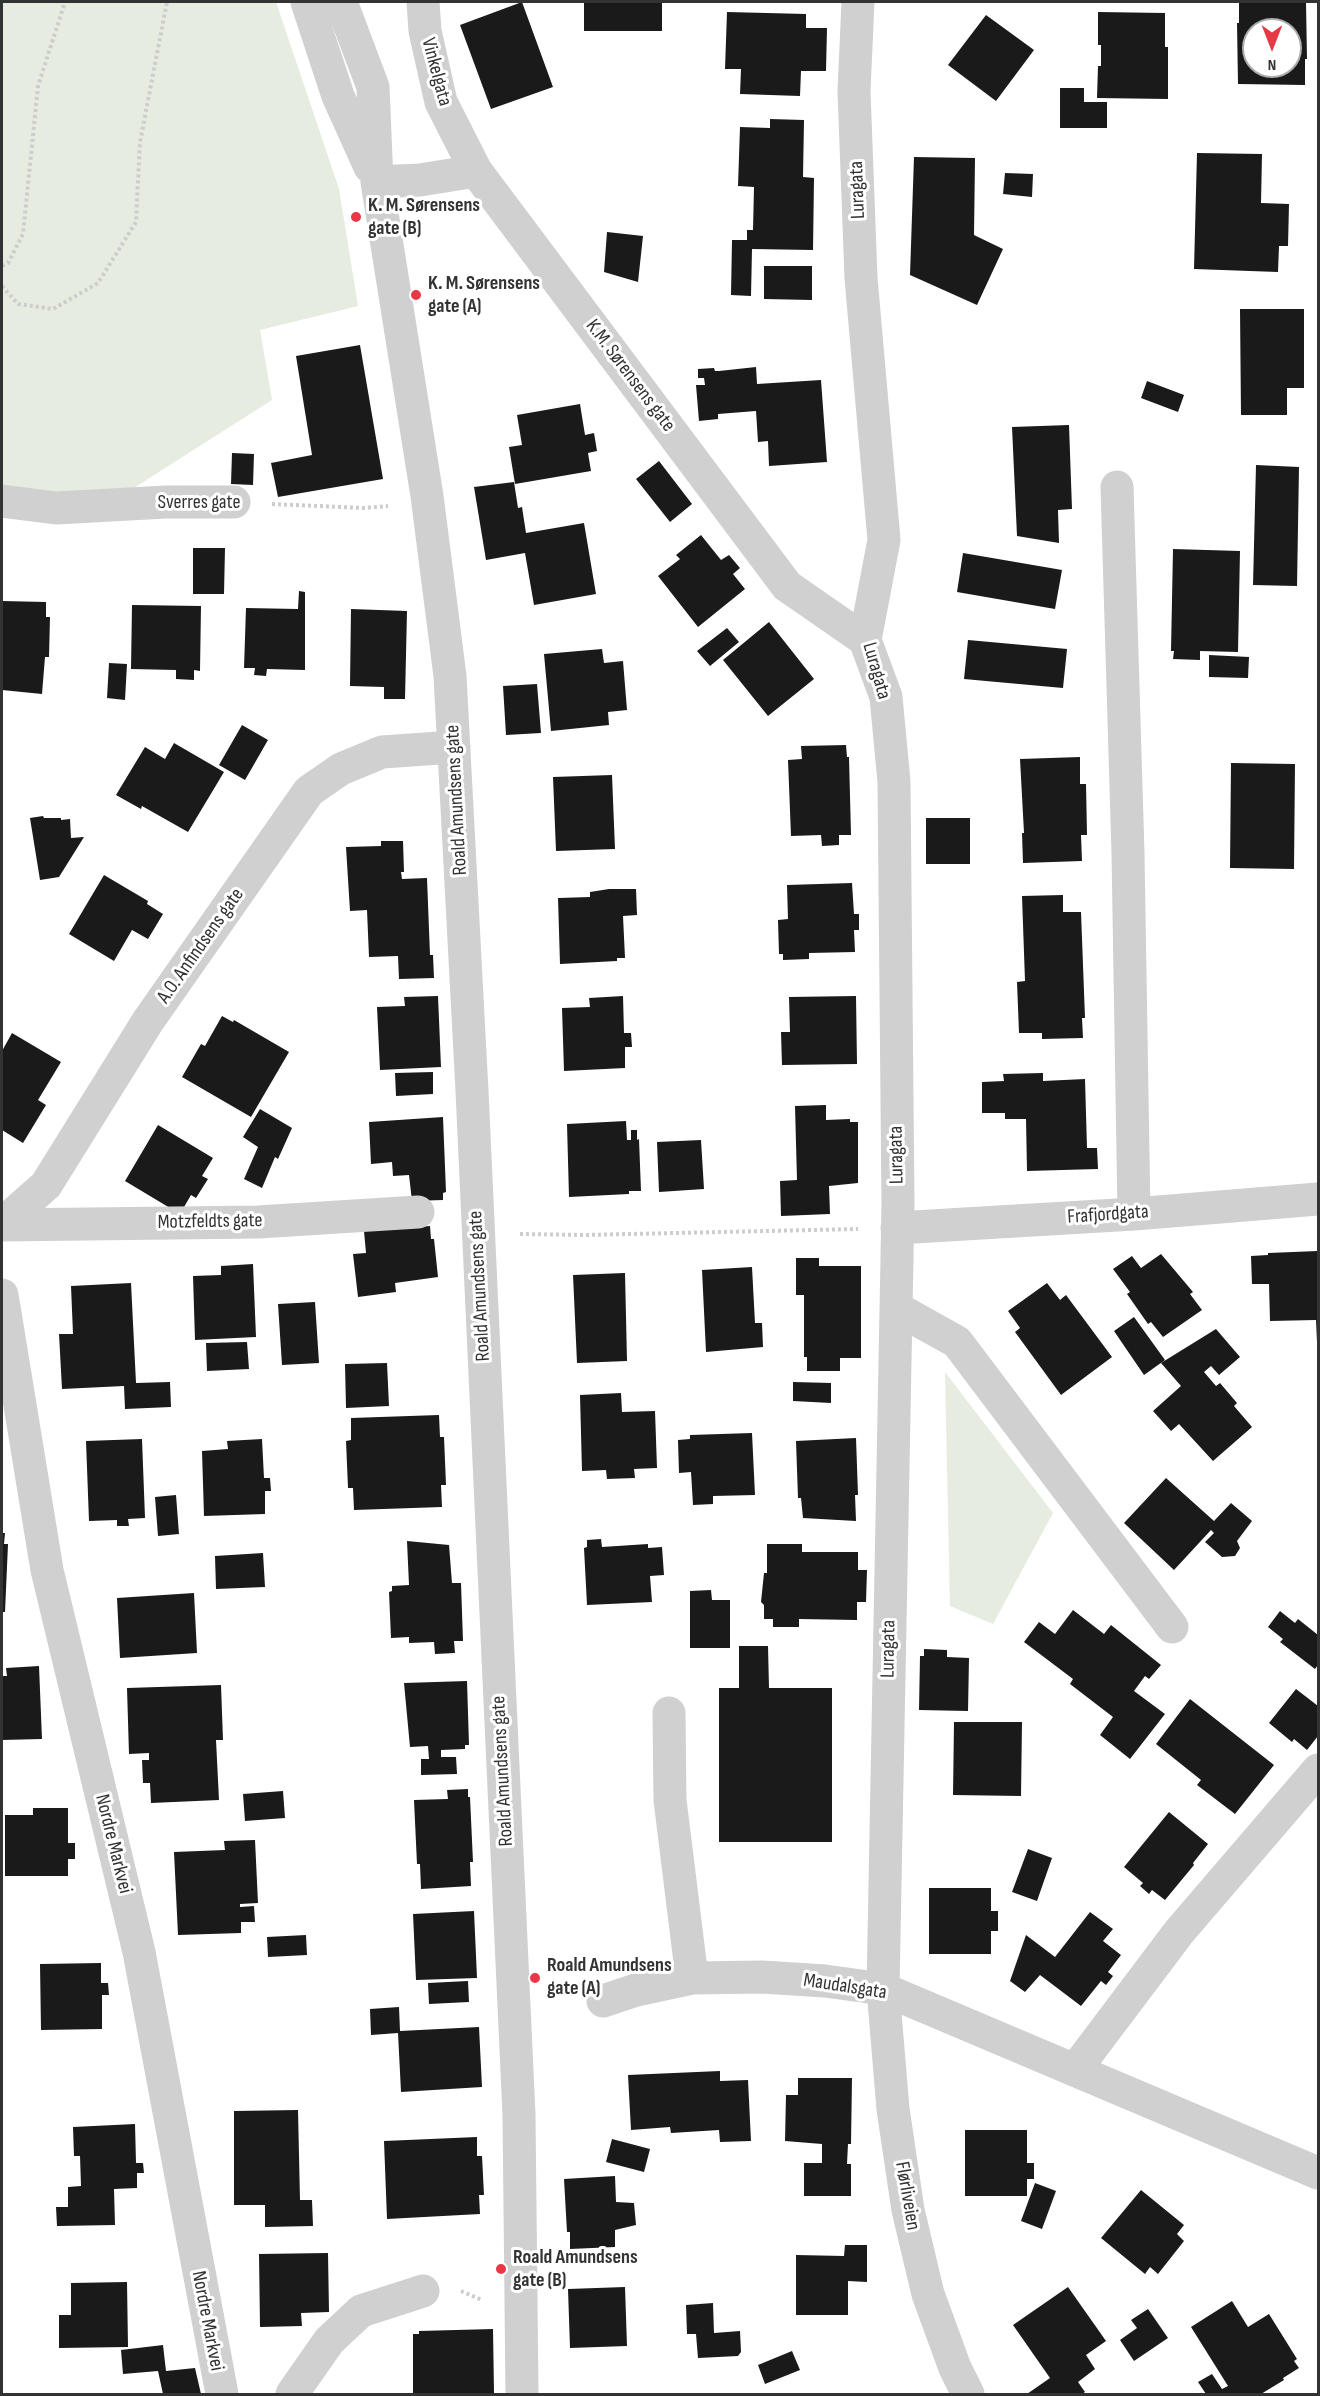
<!DOCTYPE html>
<meta charset="utf-8">
<style>
body{margin:0}
#map{position:relative;width:1320px;height:2396px;overflow:hidden;background:#fff;font-family:"Sofia Sans Condensed",sans-serif}
canvas{display:block}
.frame{position:absolute;inset:0;border:3px solid #333;pointer-events:none}
.north{position:absolute;left:1242px;top:18px;width:60px;height:60px;box-sizing:border-box;background:#fff;border:2px solid #adadad;border-radius:50%;rotate:180deg;font-size:16px;font-weight:700;line-height:24px;text-align:center;color:#333}
.north::after{content:'';display:block;margin:auto;width:21px;height:27px;background:#e63946;clip-path:polygon(50% 0,100% 100%,50% 72%,0 100%)}
</style>
<div id="map">
<canvas width="1320" height="2396"></canvas>
<div class="frame"></div>
<div class="north">N</div>
</div>
<script>
const ctx = document.querySelector('canvas').getContext('2d');
ctx.lineJoin = 'round';
function fillPath(path, color) {
  ctx.fillStyle = color;
  ctx.fill(path, 'evenodd');
}
function toPath(rows) {
  const path = new Path2D();
  for (const r of rows) {
    path.moveTo(r[0], r[1]);
    for (let i = 2; i < r.length; i += 2) path.lineTo(r[i], r[i + 1]);
  }
  return path;
}
function strokePath(path, color, width, dash) {
  ctx.strokeStyle = color;
  ctx.lineWidth = width;
  ctx.lineCap = dash ? 'butt' : 'round';
  ctx.setLineDash(dash || []);
  ctx.stroke(path);
}
function drawText(font, color, halo, rows, align = 'center') {
  ctx.font = font + ' "Sofia Sans Condensed",sans-serif';
  ctx.lineWidth = 6;
  ctx.setLineDash([]);
  ctx.textBaseline = 'middle';
  ctx.strokeStyle = halo;
  ctx.fillStyle = color;
  for (const [text, x, y, turn = 0] of rows) {
    ctx.save();
    ctx.translate(x, y);
    ctx.rotate((+turn || 0) * Math.PI / 180);
    ctx.textAlign = isNaN(turn) ? turn : align;
    if (halo) ctx.strokeText(text, 0, 0);
    ctx.fillText(text, 0, 0);
    ctx.restore();
  }
}
fillPath(toPath([
 [2,2,276,2,339,189,358,306,260,330,272,400,129,491,65,495,2,486],
 [945,1372,1053,1513,993,1624,950,1606]
]), '#e6ecdf');
fillPath(toPath([
 [522,2,553,87,491,109,460,25],
 [584,2,662,2,662,31,584,31],
 [1239,2,1306,2,1307,59,1305,59,1305,85,1238,84,1237,23,1239,23],
 [1254,30,1290,30,1290,66,1254,66],
 [727,12,806,14,806,28,827,28,826,71,801,71,800,96,740,94,741,69,725,69],
 [1098,12,1165,13,1165,47,1168,47,1168,99,1097,98,1098,66,1101,66,1101,45,1098,45],
 [986,15,1034,50,996,101,948,65],
 [1060,88,1084,88,1084,102,1107,102,1107,128,1060,128],
 [770,119,804,120,803,177,814,178,813,250,752,249,751,296,731,295,732,240,747,240,747,230,753,230,754,187,738,186,740,127,770,128],
 [1197,153,1262,154,1261,203,1289,204,1288,246,1279,246,1278,272,1194,269],
 [914,157,975,158,974,235,1003,249,977,305,910,275],
 [1005,173,1033,174,1032,197,1003,194],
 [607,232,643,236,638,282,604,272],
 [764,266,812,266,812,300,764,299],
 [1240,309,1304,309,1304,388,1287,388,1287,415,1241,415],
 [360,345,383,479,278,497,271,463,312,455,296,356],
 [756,367,757,384,821,380,827,462,769,466,768,441,758,442,756,411,718,414,718,419,699,421,696,385,705,385,704,378,698,378,698,369,714,368,715,371,719,371],
 [1147,381,1184,395,1178,412,1141,398],
 [580,404,585,435,594,433,597,451,588,453,591,471,515,484,509,447,522,445,517,415],
 [1069,425,1072,509,1058,510,1059,543,1017,536,1012,427],
 [232,453,254,454,253,485,231,484],
 [659,461,692,504,670,522,636,479],
 [1256,465,1299,467,1297,586,1253,585],
 [514,482,518,508,522,507,526,533,584,523,596,594,534,605,525,553,486,560,474,487],
 [701,535,721,560,729,555,740,568,733,574,745,589,698,627,658,576,680,559,676,555],
 [193,548,225,548,224,594,193,594],
 [1173,549,1240,551,1238,652,1200,651,1200,660,1173,659,1174,651,1171,651],
 [963,553,1062,570,1055,609,957,592],
 [299,591,305,592,305,670,267,669,266,676,254,675,255,668,244,668,246,608,298,609],
 [2,601,46,602,46,617,50,617,49,657,45,657,42,694,2,690],
 [132,605,201,606,200,671,194,670,194,680,176,679,176,670,131,669],
 [351,609,407,611,405,699,384,699,384,687,350,686],
 [769,622,814,679,768,716,723,660],
 [727,628,739,642,710,666,697,651],
 [968,640,1067,649,1063,688,964,679],
 [602,649,604,663,623,661,627,710,608,712,609,725,551,731,544,654],
 [1209,655,1249,657,1248,678,1209,677],
 [109,663,127,664,125,700,107,698],
 [537,684,541,733,506,735,503,686],
 [242,725,268,740,245,780,219,765],
 [174,743,224,772,188,832,142,806,141,809,116,795,145,747,165,759],
 [846,745,847,757,849,757,851,835,839,835,839,845,822,846,821,835,791,836,788,760,802,759,801,746],
 [1080,757,1080,784,1086,784,1087,835,1081,835,1082,861,1023,863,1022,833,1024,833,1020,759],
 [1231,763,1295,764,1294,869,1230,868],
 [612,775,615,849,556,851,553,777],
 [43,816,44,818,61,818,61,820,70,819,71,838,84,837,59,877,40,880,30,818],
 [926,818,970,818,970,864,926,864],
 [381,841,403,841,404,872,401,872,402,879,427,878,430,955,433,955,434,978,399,979,398,956,369,957,367,910,350,911,346,847,381,846],
 [104,875,148,901,147,904,163,914,148,939,132,930,114,961,69,934],
 [852,883,854,914,859,914,859,930,854,930,855,952,809,953,809,959,783,960,783,954,779,954,778,920,788,919,787,885],
 [609,889,636,889,637,915,623,916,625,958,617,958,617,961,560,964,558,898,590,897,590,892],
 [1063,895,1063,912,1081,912,1085,1018,1082,1018,1083,1038,1042,1039,1042,1033,1019,1033,1017,982,1025,981,1022,896],
 [438,996,441,1067,380,1070,377,1007,405,1006,404,997],
 [623,996,624,1033,631,1033,632,1047,625,1047,625,1068,564,1071,562,1008,590,1007,589,998],
 [856,996,857,1064,782,1065,781,1032,790,1032,789,997],
 [222,1016,233,1022,234,1020,289,1052,251,1117,182,1077,201,1044,205,1046],
 [12,1033,61,1062,38,1100,46,1105,23,1143,2,1130,2,1051],
 [433,1072,433,1094,396,1096,395,1073],
 [1043,1073,1043,1081,1085,1079,1087,1148,1097,1148,1098,1169,1027,1171,1026,1119,1005,1119,1005,1113,982,1113,982,1082,1004,1081,1003,1074],
 [826,1105,826,1120,850,1119,850,1122,858,1122,858,1183,829,1186,830,1214,781,1216,780,1181,797,1180,795,1106],
 [260,1109,292,1128,278,1159,275,1157,262,1188,244,1179,258,1147,243,1137],
 [443,1117,446,1192,443,1193,443,1200,412,1201,409,1175,393,1176,392,1162,371,1164,369,1122],
 [626,1121,627,1140,631,1140,631,1130,637,1130,637,1140,639,1139,641,1191,629,1191,629,1194,569,1197,567,1124],
 [158,1125,213,1158,202,1176,208,1179,196,1198,191,1195,180,1214,125,1181],
 [701,1140,704,1189,659,1192,657,1142],
 [430,1226,431,1239,434,1239,438,1277,395,1283,396,1292,358,1297,353,1254,366,1253,364,1231],
 [1318,1251,1318,1342,1317,1342,1316,1320,1270,1321,1269,1284,1252,1284,1251,1256,1268,1255,1268,1253],
 [1161,1254,1193,1292,1190,1294,1202,1310,1163,1337,1151,1322,1148,1324,1127,1294,1130,1292,1113,1269,1132,1256,1141,1268],
 [796,1258,819,1258,819,1266,861,1266,861,1358,840,1358,840,1371,807,1371,807,1357,804,1357,804,1295,796,1295],
 [253,1264,256,1337,195,1340,193,1276,221,1275,221,1266],
 [752,1267,755,1323,762,1323,763,1347,706,1352,702,1270],
 [625,1273,627,1361,577,1363,573,1275],
 [131,1283,136,1383,170,1382,171,1407,125,1409,124,1386,62,1389,59,1334,73,1334,71,1286],
 [1047,1283,1060,1300,1066,1295,1112,1357,1061,1395,1015,1332,1020,1328,1008,1311],
 [315,1302,319,1363,282,1365,278,1304],
 [1134,1317,1165,1360,1144,1375,1114,1331],
 [1216,1329,1240,1357,1219,1375,1211,1366,1204,1372,1216,1386,1220,1383,1237,1403,1234,1406,1252,1427,1213,1461,1179,1424,1171,1431,1153,1411,1181,1386,1161,1363],
 [247,1342,249,1369,207,1371,206,1343],
 [387,1363,389,1406,346,1408,345,1364],
 [793,1382,831,1383,831,1403,793,1401],
 [621,1393,622,1412,655,1411,657,1468,634,1469,635,1478,607,1479,606,1470,582,1471,580,1395],
 [439,1415,440,1437,444,1437,446,1485,441,1485,442,1507,354,1510,353,1488,348,1488,346,1441,351,1440,351,1418],
 [752,1433,755,1495,713,1496,713,1504,693,1505,691,1472,679,1473,678,1440,690,1439,690,1435],
 [856,1438,858,1495,855,1495,856,1521,803,1518,801,1498,798,1498,796,1441],
 [142,1439,145,1518,128,1519,129,1526,117,1526,117,1520,89,1521,86,1441],
 [262,1439,264,1478,270,1478,271,1491,265,1491,265,1514,204,1516,202,1451,228,1449,227,1441],
 [1166,1478,1214,1521,1231,1503,1252,1521,1237,1541,1240,1548,1235,1556,1222,1557,1205,1542,1214,1533,1211,1530,1174,1570,1124,1523],
 [176,1495,179,1534,158,1536,155,1497],
 [2,1533,5,1533,4,1544,8,1544,5,1612,2,1612],
 [601,1539,602,1547,648,1544,648,1548,662,1547,664,1575,650,1576,652,1602,587,1605,584,1548,587,1547,587,1540],
 [407,1541,449,1545,452,1583,461,1583,463,1641,454,1641,455,1653,435,1654,434,1642,409,1643,409,1637,391,1638,389,1592,392,1591,392,1586,409,1585],
 [767,1544,802,1544,802,1552,858,1552,858,1570,867,1570,866,1602,857,1602,857,1620,799,1619,799,1627,773,1627,773,1619,764,1619,764,1605,761,1602,764,1573,767,1573],
 [263,1553,265,1587,216,1589,215,1556],
 [711,1590,712,1600,730,1600,730,1648,690,1648,690,1591],
 [194,1593,197,1653,120,1658,117,1598],
 [1073,1610,1104,1634,1111,1625,1161,1665,1149,1679,1145,1676,1134,1691,1165,1714,1130,1759,1100,1735,1113,1717,1070,1684,1073,1679,1024,1642,1039,1622,1055,1634],
 [1280,1611,1295,1623,1298,1619,1318,1635,1318,1665,1315,1669,1280,1642,1283,1639,1268,1627],
 [739,1646,768,1646,769,1688,832,1688,832,1842,719,1842,719,1688,739,1688],
 [924,1649,947,1650,947,1657,969,1658,968,1711,919,1710,920,1656,924,1656],
 [39,1666,42,1739,2,1740,2,1676,7,1676,6,1668],
 [467,1681,469,1745,465,1745,465,1749,441,1750,441,1757,456,1757,457,1774,421,1775,421,1759,429,1759,428,1746,410,1747,404,1683],
 [221,1685,223,1740,216,1740,219,1800,151,1803,150,1783,143,1783,142,1760,149,1760,149,1753,129,1754,127,1688],
 [1296,1689,1318,1706,1318,1736,1307,1750,1294,1739,1292,1742,1269,1723],
 [1190,1699,1274,1765,1235,1814,1197,1785,1201,1780,1156,1744],
 [954,1722,1022,1722,1021,1796,953,1795],
 [468,1789,468,1797,470,1797,473,1862,470,1862,471,1886,421,1889,420,1864,417,1864,414,1800,448,1799,447,1790],
 [283,1791,285,1818,245,1821,243,1794],
 [33,1808,68,1808,68,1843,75,1843,75,1859,68,1859,68,1876,5,1876,5,1815,33,1815],
 [1169,1812,1208,1844,1193,1863,1194,1865,1165,1900,1152,1890,1149,1894,1140,1886,1143,1883,1124,1867],
 [255,1840,258,1903,240,1904,240,1907,254,1906,255,1922,241,1922,241,1933,178,1935,174,1852,225,1850,224,1841],
 [1028,1849,1052,1858,1037,1901,1012,1892],
 [929,1888,991,1888,991,1911,998,1911,998,1931,991,1931,991,1954,929,1954],
 [474,1911,477,1978,416,1980,413,1914],
 [1090,1912,1113,1929,1103,1941,1121,1955,1108,1972,1113,1976,1106,1985,1101,1981,1081,2006,1040,1975,1025,1992,1010,1981,1026,1935,1055,1957],
 [306,1935,307,1955,268,1957,267,1937],
 [101,1963,101,1983,108,1983,109,1995,102,1995,102,2029,41,2030,40,1964],
 [468,1981,469,2002,429,2004,428,1983],
 [399,2007,400,2031,479,2027,482,2087,401,2092,398,2033,371,2035,370,2009],
 [720,2071,720,2081,748,2080,751,2141,720,2142,719,2130,671,2133,670,2127,631,2130,628,2075],
 [798,2078,852,2078,851,2144,848,2144,847,2164,851,2164,851,2196,804,2196,804,2163,822,2163,822,2144,785,2141,786,2095,798,2095],
 [298,2110,300,2200,312,2200,313,2226,265,2227,265,2205,234,2205,234,2111],
 [135,2124,136,2163,143,2163,144,2173,137,2173,137,2188,114,2189,115,2225,57,2226,56,2207,68,2207,68,2187,81,2186,80,2156,74,2156,73,2127],
 [965,2130,1027,2130,1027,2163,1034,2163,1034,2179,1027,2179,1027,2196,965,2196],
 [477,2137,477,2156,482,2156,484,2195,479,2195,480,2214,387,2219,384,2141],
 [612,2139,650,2149,644,2172,606,2162],
 [615,2176,616,2202,634,2203,636,2225,615,2230,615,2247,570,2249,570,2232,567,2232,564,2179],
 [1035,2183,1056,2191,1042,2229,1021,2221],
 [1141,2190,1184,2225,1177,2234,1184,2241,1158,2274,1150,2267,1145,2274,1101,2238],
 [845,2245,867,2245,867,2282,848,2281,848,2315,796,2315,796,2255,844,2256],
 [328,2253,329,2312,301,2313,302,2326,260,2327,259,2254],
 [127,2282,128,2347,59,2348,59,2315,71,2315,71,2283],
 [625,2287,627,2346,570,2348,568,2289],
 [1068,2287,1106,2341,1086,2355,1095,2369,1078,2382,1085,2392,1082,2394,1027,2394,1050,2378,1013,2325],
 [1232,2301,1248,2327,1269,2314,1297,2359,1294,2361,1299,2368,1283,2378,1284,2380,1261,2394,1206,2394,1198,2382,1212,2374,1222,2389,1228,2386,1191,2327],
 [713,2303,714,2333,740,2331,741,2352,738,2356,698,2358,696,2334,687,2334,686,2305],
 [1148,2309,1168,2338,1134,2361,1120,2340,1137,2328,1131,2320],
 [493,2329,494,2393,413,2394,413,2334,419,2334,419,2331],
 [163,2345,166,2371,195,2368,201,2394,163,2394,158,2371,123,2374,121,2350],
 [792,2351,800,2370,765,2384,758,2365]
]), '#1a1a1a');
strokePath(toPath([
 [2,266,8,263,23,234,38,86,65,2],
 [2,286,18,304,53,309,98,283,136,222,140,142,167,2],
 [272,504,363,508,388,506],
 [520,1234,584,1235,858,1229],
 [461,2291,482,2300]
]), '#cdcdcd', 4, [3, 3]);
strokePath(toPath([
 [307,2,338,96,370,167],
 [341,2,373,87,377,182,427,496,450,676,472,1091,519,2114,522,2394],
 [423,2,425,31,441,102,476,171],
 [858,2,854,91,861,278,884,540,865,640,886,697,894,782,898,1205,883,1989,893,2109,908,2210,928,2294,955,2368,968,2394],
 [377,182,420,180,476,171,787,586,865,640],
 [1117,487,1128,853,1134,1214],
 [2,501,56,508,166,502,234,502],
 [2,1224,46,1185,148,1021,309,791,341,769,382,752,454,747],
 [2,1225,258,1222,418,1212],
 [897,1228,1134,1214,1318,1199],
 [2,1295,47,1570,139,1952,222,2394],
 [896,1308,957,1342,1172,1627],
 [669,1713,670,1800,692,1978],
 [603,2001,636,1990,692,1978,762,1977,825,1981,883,1989,1318,2173],
 [1075,2070,1179,1932,1318,1770],
 [292,2394,329,2341,361,2311,423,2291]
]), '#d0d0d0', 33);
for (const [x, y, r, color] of [
 [356,217,6,"#e63946"],
 [416,295,6,"#e63946"],
 [535,1978,6,"#e63946"],
 [501,2269,6,"#e63946"]
]) {
  const dot = new Path2D();
  dot.arc(x, y, r, 0, 2 * Math.PI);
  ctx.fillStyle = color;
  ctx.fill(dot);
  strokePath(dot, '#fff', 2);
}
drawText('20px', '#333', '#fff', [
 ["Vinkelgata",436,72,75],
 ["Luragata",858,190,-92],
 ["K.M. Sørensens gate",630,376,53],
 ["Sverres gate",199,503],
 ["Luragata",876,671,74],
 ["Roald Amundsens gate",457,800,-93],
 ["A.O. Anfindsens gate",201,946,-55],
 ["Luragata",897,1155,-91],
 ["Frafjordgata",1108,1215,-4],
 ["Motzfeldts gate",210,1222,-1],
 ["Roald Amundsens gate",480,1286,-93],
 ["Luragata",889,1649,-89],
 ["Roald Amundsens gate",503,1771,-93],
 ["Nordre Markvei",113,1844,76],
 ["Maudalsgata",845,1987,9],
 ["Flørliveien",907,2196,80],
 ["Nordre Markvei",207,2321,79]
]);
drawText('bold 20px', '#333', '#fff', [
 ["K. M. Sørensens",368,206],
 ["gate (B)",368,229],
 ["K. M. Sørensens",428,284],
 ["gate (A)",428,307],
 ["Roald Amundsens",547,1966],
 ["gate (A)",547,1989],
 ["Roald Amundsens",513,2258],
 ["gate (B)",513,2281]
], 'left');
</script>
